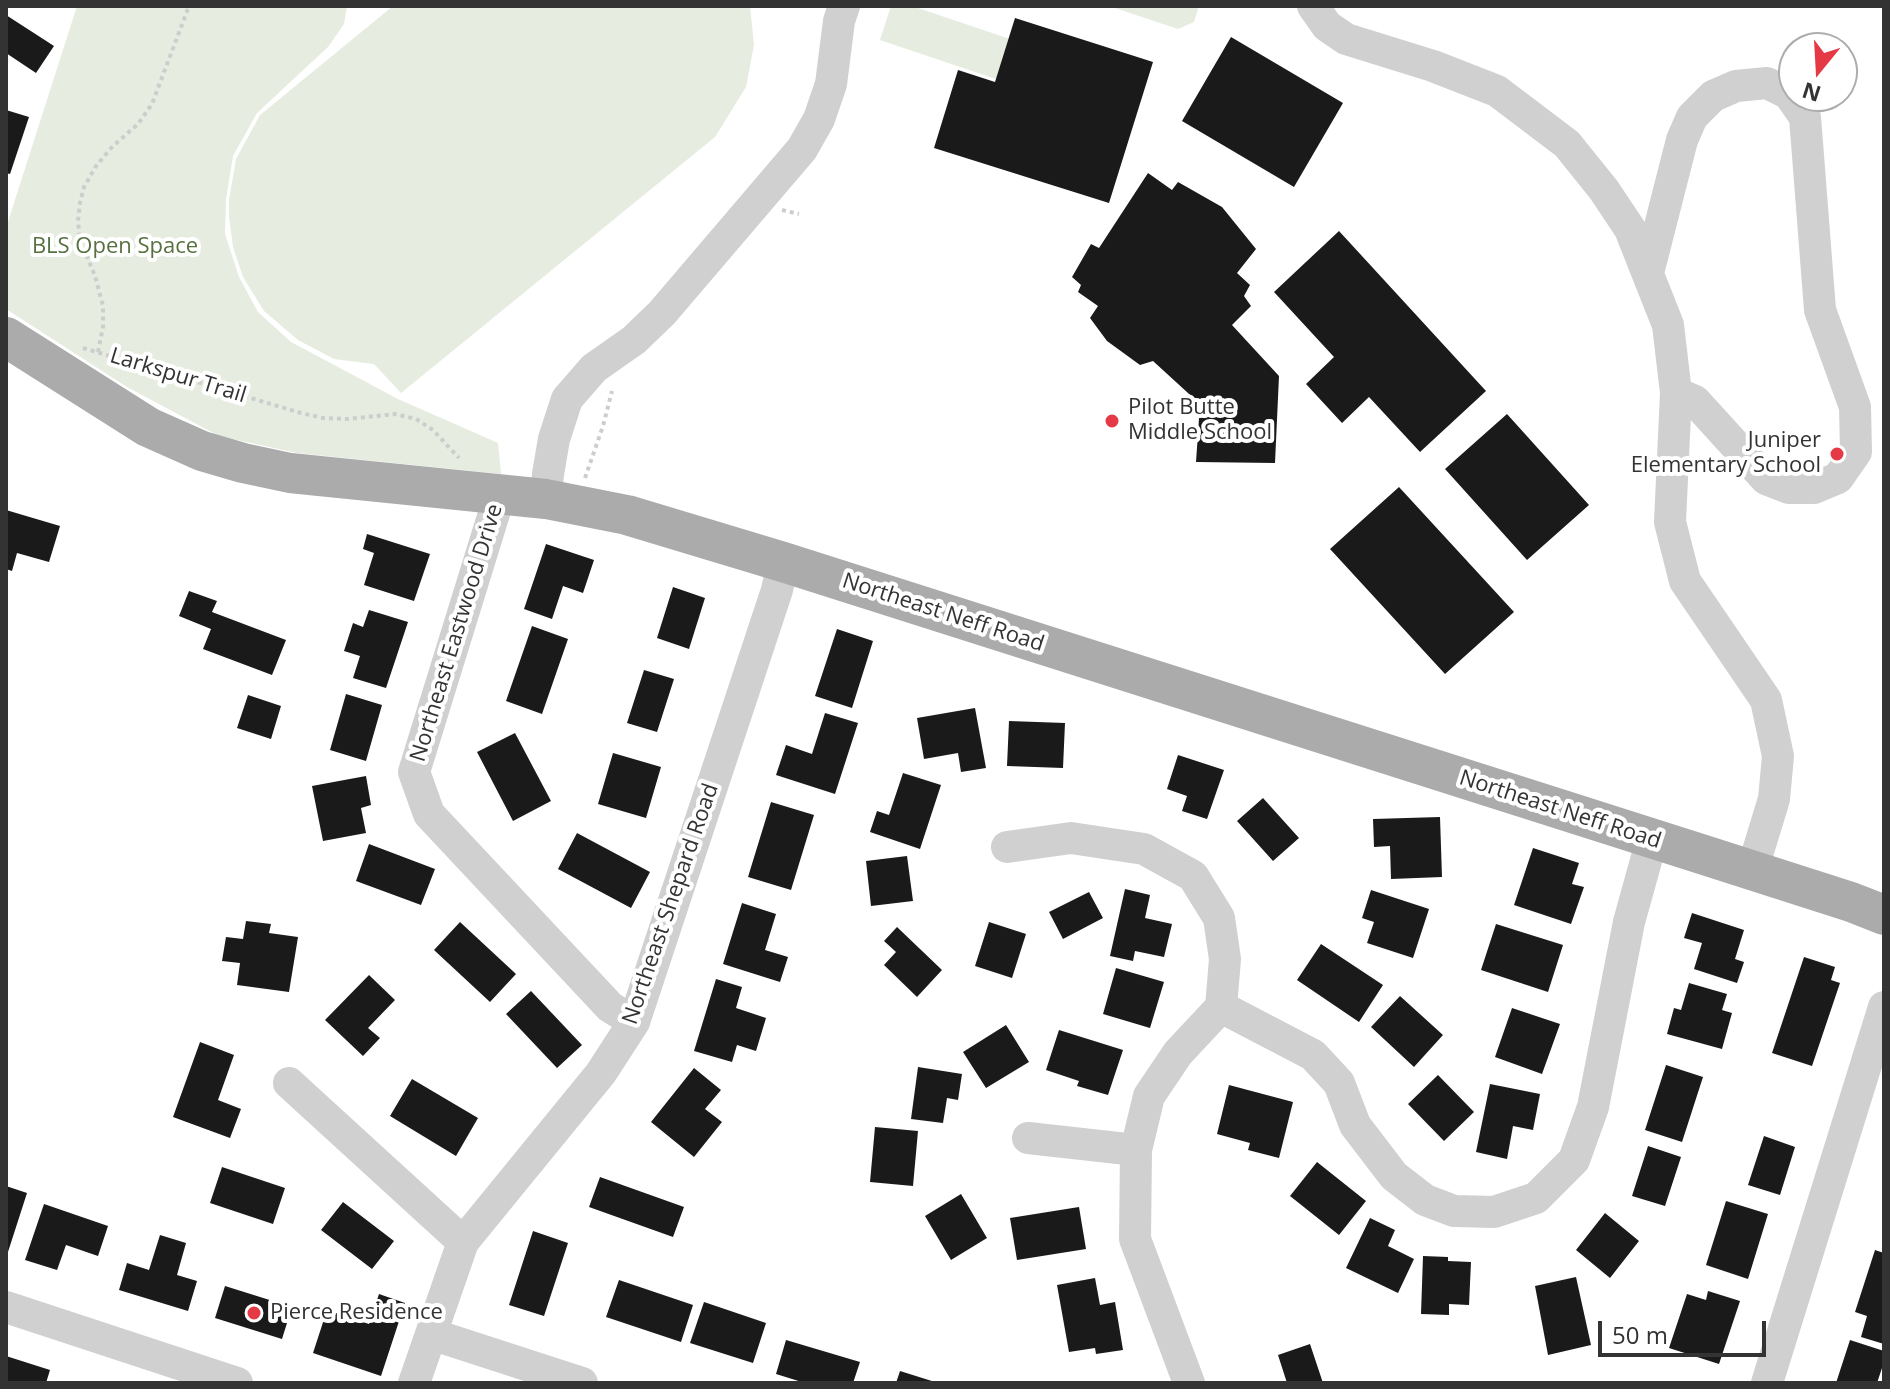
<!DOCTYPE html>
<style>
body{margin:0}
#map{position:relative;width:1890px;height:1389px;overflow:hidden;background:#fff;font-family:"Open Sans",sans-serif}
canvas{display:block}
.frame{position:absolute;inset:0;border:8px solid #333;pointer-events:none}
.north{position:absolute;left:1778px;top:32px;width:80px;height:80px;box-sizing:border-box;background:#fff;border:2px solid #adadad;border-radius:50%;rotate:198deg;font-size:22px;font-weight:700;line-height:32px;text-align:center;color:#333}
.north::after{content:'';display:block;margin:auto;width:28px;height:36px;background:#e63946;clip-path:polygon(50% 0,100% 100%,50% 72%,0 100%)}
.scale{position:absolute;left:1598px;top:1321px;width:168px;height:36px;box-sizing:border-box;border:4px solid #333;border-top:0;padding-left:10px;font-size:24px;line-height:28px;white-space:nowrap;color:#333;-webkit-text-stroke:6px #fff;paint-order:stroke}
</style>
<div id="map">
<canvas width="1890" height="1389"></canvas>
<div class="frame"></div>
<div class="north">N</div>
<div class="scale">50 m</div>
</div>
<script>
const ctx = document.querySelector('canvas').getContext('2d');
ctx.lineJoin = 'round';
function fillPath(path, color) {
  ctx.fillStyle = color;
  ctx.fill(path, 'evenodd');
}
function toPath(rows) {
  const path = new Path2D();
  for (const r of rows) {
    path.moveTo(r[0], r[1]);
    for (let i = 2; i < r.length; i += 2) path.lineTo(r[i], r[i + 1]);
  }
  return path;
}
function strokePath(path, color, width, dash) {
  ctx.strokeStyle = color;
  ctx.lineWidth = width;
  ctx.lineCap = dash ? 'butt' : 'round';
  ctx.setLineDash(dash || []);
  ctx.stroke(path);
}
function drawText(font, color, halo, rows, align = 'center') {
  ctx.font = font + ' "Open Sans",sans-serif';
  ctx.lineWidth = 8;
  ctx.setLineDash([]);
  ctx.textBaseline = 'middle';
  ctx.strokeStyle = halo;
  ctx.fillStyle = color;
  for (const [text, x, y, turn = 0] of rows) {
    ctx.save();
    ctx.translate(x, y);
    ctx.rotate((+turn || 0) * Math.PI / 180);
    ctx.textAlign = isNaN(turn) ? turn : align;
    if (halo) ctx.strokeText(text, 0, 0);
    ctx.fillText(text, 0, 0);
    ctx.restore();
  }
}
fillPath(toPath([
 [77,6,347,6,344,24,328,47,257,113,233,156,226,199,225,234,239,277,258,312,291,342,398,399,498,443,501,474,297,453,219,436,127,387,6,309,6,228],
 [393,6,750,6,754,45,746,87,715,137,401,393,374,364,334,359,298,340,264,311,243,277,233,247,229,217,229,200,236,159,260,115],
 [891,6,912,6,1010,39,996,79,880,40],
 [1109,6,1199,6,1194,22,1178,29]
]), '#e6ecdf');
fillPath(toPath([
 [6,15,54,46,36,73,6,53],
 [1015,18,1153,62,1109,203,934,148,958,70,995,82],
 [1231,37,1343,103,1294,187,1182,121],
 [6,110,29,117,10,174,6,173],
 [1148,173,1172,190,1178,182,1222,207,1256,249,1237,273,1250,285,1244,296,1251,306,1232,325,1279,376,1275,463,1196,462,1200,404,1153,361,1140,365,1107,341,1090,318,1098,306,1078,292,1081,285,1072,277,1091,244,1099,248],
 [1339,231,1486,391,1420,452,1369,397,1342,423,1306,384,1334,357,1274,292],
 [1507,414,1589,505,1527,560,1445,469],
 [1399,487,1514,612,1445,674,1330,549],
 [6,510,60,526,49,562,17,553,12,571,6,569],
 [367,534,430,554,414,601,364,585,374,553,363,549],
 [546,544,594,560,583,593,563,586,552,619,524,609],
 [673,587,705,598,689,649,657,638],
 [189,591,217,601,212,612,286,640,272,675,203,649,211,629,179,616],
 [369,610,408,622,386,688,353,678,360,656,344,651,353,623,363,627],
 [532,626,568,639,542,714,506,701],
 [837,629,873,641,852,708,815,696],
 [644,670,674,679,657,732,627,723],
 [346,694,382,705,366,761,330,750],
 [248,695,281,706,271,739,237,728],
 [975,708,986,768,961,772,958,753,924,759,917,718],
 [825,713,858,723,835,794,776,775,786,745,812,754],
 [1009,721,1065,723,1063,768,1007,766],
 [515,733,551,801,513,821,477,752],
 [613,753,661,767,646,818,598,804],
 [1178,755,1224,770,1207,819,1182,811,1187,796,1167,789],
 [903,773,941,785,920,849,870,832,877,811,889,815],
 [366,776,371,805,361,808,366,833,323,841,312,786],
 [1263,798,1299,838,1273,861,1237,821],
 [771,802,814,815,791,890,748,877],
 [1440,817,1442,877,1391,879,1390,846,1374,847,1373,819],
 [577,833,650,872,631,908,558,869],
 [369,844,435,869,421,905,356,881],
 [1533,848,1579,863,1572,884,1584,887,1571,924,1514,905],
 [907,856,913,901,871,906,866,861],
 [1125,889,1150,895,1145,918,1172,924,1164,957,1135,951,1133,961,1110,956],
 [1371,890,1429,909,1413,958,1367,943,1374,922,1362,918],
 [1089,892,1103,918,1063,939,1049,912],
 [742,903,776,914,765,950,788,957,780,982,723,964],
 [1692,913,1744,930,1735,959,1744,962,1737,983,1694,969,1702,943,1684,938],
 [246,921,271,924,269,933,298,937,289,992,237,985,240,963,222,961,226,937,243,939],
 [460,922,516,974,490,1002,434,950],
 [989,922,1026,934,1012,978,975,966],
 [1496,924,1563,945,1548,992,1481,970],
 [897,927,942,970,917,997,884,965,896,952,884,941],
 [1321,944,1383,985,1359,1022,1297,980],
 [1804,957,1835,967,1831,980,1840,983,1812,1066,1772,1053],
 [1116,968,1164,982,1150,1028,1103,1014],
 [369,975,395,1000,368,1028,380,1038,363,1056,325,1020],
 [716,979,742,987,736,1008,766,1018,756,1051,737,1045,732,1062,694,1051],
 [1689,983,1727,994,1722,1010,1732,1013,1722,1049,1667,1034,1674,1008,1681,1010],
 [531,991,582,1045,557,1068,506,1014],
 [1400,996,1443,1035,1414,1067,1371,1027],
 [1512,1008,1560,1024,1542,1074,1495,1057],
 [1006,1025,1029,1062,986,1088,963,1052],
 [1059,1030,1123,1050,1108,1095,1077,1086,1079,1081,1046,1070],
 [200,1042,234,1055,218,1100,241,1109,230,1138,173,1117],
 [1666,1065,1703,1077,1682,1142,1645,1130],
 [918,1067,962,1074,958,1100,947,1098,943,1123,911,1119],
 [694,1068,721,1090,705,1109,722,1122,694,1157,651,1122],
 [1438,1075,1474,1112,1444,1141,1408,1104],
 [412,1079,478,1118,456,1156,390,1116],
 [1490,1084,1540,1094,1533,1130,1513,1126,1507,1159,1476,1152],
 [1229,1085,1293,1102,1279,1158,1248,1150,1250,1143,1217,1134],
 [875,1127,918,1131,913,1186,870,1182],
 [1764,1136,1795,1147,1780,1195,1748,1185],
 [1648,1146,1681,1157,1665,1206,1632,1196],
 [1317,1162,1366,1201,1339,1235,1290,1196],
 [222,1167,285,1188,273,1224,210,1203],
 [600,1177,684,1207,673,1237,589,1207],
 [6,1186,27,1193,7,1255,6,1255],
 [961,1194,987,1238,951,1260,925,1216],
 [1726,1201,1768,1214,1748,1279,1706,1265],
 [343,1202,394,1241,372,1269,321,1230],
 [44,1204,108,1226,98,1256,66,1245,57,1270,25,1260],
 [1079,1207,1086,1249,1017,1260,1010,1218],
 [1605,1213,1639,1241,1610,1278,1576,1250],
 [1370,1218,1395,1230,1388,1246,1414,1259,1398,1293,1346,1268],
 [533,1231,568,1243,544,1316,509,1305],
 [160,1235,186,1243,177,1275,197,1281,188,1311,119,1290,127,1263,149,1270],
 [1875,1250,1884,1253,1884,1344,1861,1337,1867,1316,1855,1312],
 [1423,1256,1448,1257,1448,1261,1471,1262,1469,1305,1449,1304,1449,1315,1421,1314],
 [1576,1277,1591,1345,1548,1355,1535,1286],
 [1095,1278,1100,1305,1115,1302,1123,1350,1096,1354,1095,1348,1069,1352,1057,1285],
 [619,1280,693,1305,681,1342,606,1317],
 [225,1286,292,1307,282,1339,215,1318],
 [1708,1291,1740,1301,1719,1364,1669,1348,1687,1294,1706,1300],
 [379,1294,405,1303,381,1376,313,1353,327,1310,369,1324],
 [704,1302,766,1323,753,1363,690,1343],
 [786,1340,860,1362,853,1383,805,1383,776,1374],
 [1850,1340,1884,1351,1884,1362,1877,1383,1836,1383],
 [1310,1344,1323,1383,1287,1383,1278,1355],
 [6,1356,50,1370,46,1383,6,1383],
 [900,1371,935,1382,935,1383,896,1383]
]), '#1a1a1a');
strokePath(toPath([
 [782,210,799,214],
 [83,348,301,413,323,418,348,419,395,414,416,419,433,430,459,458],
 [98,352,103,327,103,306,95,276,80,240,78,221,80,203,84,187,96,166,113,146,138,124,152,104,189,6],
 [585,478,603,426,612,391]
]), '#cdcdcd', 4, [4, 4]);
strokePath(toPath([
 [1313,6,1327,26,1346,39,1433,66,1497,91,1567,144,1604,190,1630,229,1668,325,1676,393,1670,522,1685,581,1766,700,1778,756,1774,799,1752,871],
 [1648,273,1682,140,1692,117,1713,96,1736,86,1767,83,1789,94,1805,117,1820,310,1855,407,1856,452,1838,478,1814,488,1789,488,1766,479,1695,401,1676,393],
 [500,494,414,772,429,814,610,1007,634,1022],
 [546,499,548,474,554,439,567,399,594,368,634,340,662,313,802,149,819,119,831,84,839,21,844,6],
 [1007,847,1071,838,1144,849,1193,876,1219,918,1225,959,1221,1007,1178,1053,1149,1096,1136,1150,1135,1239,1189,1383],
 [1221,1007,1313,1055,1339,1083,1355,1125,1394,1176,1425,1200,1454,1211,1494,1212,1536,1198,1574,1160,1593,1107,1629,922,1652,839],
 [289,1083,463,1242],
 [1028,1138,1136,1150],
 [6,1307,237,1383],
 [431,1334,582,1383],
 [414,1383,463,1242,601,1073,634,1022,777,590,783,562],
 [1767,1383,1884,1007]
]), '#d0d0d0', 32);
strokePath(toPath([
 [6,337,148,427,202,451,243,463,290,473,546,499,627,515,783,562,1698,853,1851,902,1884,915]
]), '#ababab', 40);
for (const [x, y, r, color] of [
 [1112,421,8,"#e63946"],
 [1837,454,8,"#e63946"],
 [254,1313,8,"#e63946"]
]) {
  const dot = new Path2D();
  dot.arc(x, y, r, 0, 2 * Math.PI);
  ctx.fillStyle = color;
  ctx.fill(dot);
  strokePath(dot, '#fff', 3);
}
drawText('22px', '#56703f', '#fff', [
 ["BLS Open Space",115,247]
]);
drawText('22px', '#333', '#fff', [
 ["Larkspur Trail",178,376,17],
 ["Northeast Neff Road",943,613,18],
 ["Northeast Eastwood Drive",457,633,-73],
 ["Northeast Neff Road",1560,810,18],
 ["Northeast Shepard Road",671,904,-71]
]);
drawText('22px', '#333', '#fff', [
 ["Pilot Butte",1128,408],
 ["Middle School",1128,433],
 ["Juniper",1821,441,"right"],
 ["Elementary School",1821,466,"right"],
 ["Pierce Residence",270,1313]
], 'left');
</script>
